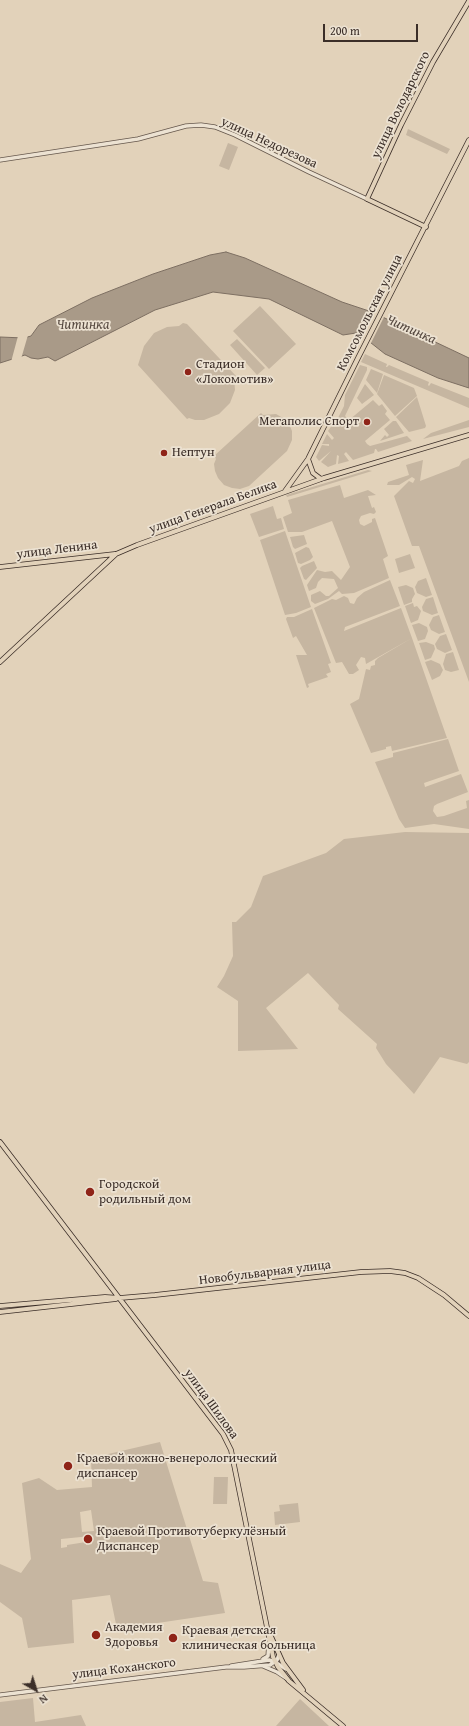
<!DOCTYPE html>
<meta charset="utf-8">
<style>
body{margin:0}
#map{position:relative;width:469px;height:1726px;overflow:hidden;background:#e2d2ba;font-family:"Gentium Book Plus",serif}
canvas{display:block}
.north{position:absolute;left:16px;top:1670px;width:40px;height:40px;-webkit-text-stroke:3px #ece2d2;paint-order:stroke;rotate:141deg;font-size:11px;font-weight:700;line-height:16px;text-align:center;color:#3b2e28}
.north::after{content:'';display:block;margin:auto;width:14px;height:18px;background:#3b2e28;clip-path:polygon(50% 0,100% 100%,50% 72%,0 100%)}
.scale{position:absolute;left:323px;top:24px;width:95px;height:18px;box-sizing:border-box;border:2px solid #3b2e28;border-top:0;padding-left:5px;font-size:12px;line-height:14px;white-space:nowrap;color:#3b2e28;-webkit-text-stroke:3px #ece2d2;paint-order:stroke}
</style>
<div id="map">
<canvas width="469" height="1726"></canvas>
<div class="north">N</div>
<div class="scale">200 m</div>
</div>
<script>
const ctx = document.querySelector('canvas').getContext('2d');
ctx.lineJoin = 'round';
function fillPath(path, color) {
  ctx.fillStyle = color;
  ctx.fill(path, 'evenodd');
}
function toPath(rows) {
  const path = new Path2D();
  for (const r of rows) {
    path.moveTo(r[0], r[1]);
    for (let i = 2; i < r.length; i += 2) path.lineTo(r[i], r[i + 1]);
  }
  return path;
}
function strokePath(path, color, width, dash) {
  ctx.strokeStyle = color;
  ctx.lineWidth = width;
  ctx.lineCap = dash ? 'butt' : 'round';
  ctx.setLineDash(dash || []);
  ctx.stroke(path);
}
function drawText(font, color, halo, rows, align = 'center') {
  ctx.font = font + ' "Gentium Book Plus",serif';
  ctx.lineWidth = 3.5;
  ctx.setLineDash([]);
  ctx.textBaseline = 'middle';
  ctx.strokeStyle = halo;
  ctx.fillStyle = color;
  for (const [text, x, y, turn = 0] of rows) {
    ctx.save();
    ctx.translate(x, y);
    ctx.rotate((+turn || 0) * Math.PI / 180);
    ctx.textAlign = isNaN(turn) ? turn : align;
    if (halo) ctx.strokeText(text, 0, 0);
    ctx.fillText(text, 0, 0);
    ctx.restore();
  }
}
fillPath(toPath([
 [408,129,450,149,447,154,406,135],
 [228,143,238,147,229,170,219,166],
 [260,306,296,344,269,369,233,331],
 [183,323,187,324,236,376,234,377,235,390,230,403,219,414,204,420,195,420,189,418,187,419,138,365,144,346,154,333,167,327,179,326],
 [237,339,265,368,257,375,230,345],
 [365,354,387,364,386,367,387,367,389,365,429,382,428,385,429,386,431,383,469,398,469,408,361,362],
 [360,365,367,367,367,370,345,416,349,420,373,400,379,406,382,404,387,411,385,414,390,420,365,441,367,444,370,446,407,436,412,441,378,452,376,449,375,449,374,453,353,460,346,452,344,454,349,461,338,464,339,456,337,455,336,464,328,467,321,462,331,451,319,461,316,457,322,445,329,446,329,444,322,444,327,434,332,440,334,438,328,431,337,418,338,418,344,406,345,395],
 [371,369,383,374,377,393,366,380],
 [384,375,414,388,417,396,395,416,377,394],
 [365,384,374,395,362,404,357,398],
 [417,397,426,426,425,428,409,432,396,417],
 [261,413,263,415,276,414,283,418,289,424,292,431,292,440,287,451,249,486,240,489,232,488,224,485,218,478,215,471,214,464,216,459,214,456],
 [469,420,469,427,423,439,431,433],
 [393,421,396,421,404,433,380,441,385,435,387,437,389,435,384,429],
 [469,458,469,682,419,546,412,546,394,496,409,481,413,483,415,479,412,477,399,485,387,485,388,482,409,475,406,465,423,460,420,481,459,466,462,461],
 [368,470,372,471,287,497,286,495],
 [340,485,344,498,368,490,376,495,368,496,372,508,374,507,376,512,374,514,370,513,361,516,359,520,360,524,364,526,372,522,372,519,375,518,388,556,383,559,389,578,354,593,342,594,339,591,328,599,315,604,311,601,311,595,320,591,326,596,329,596,338,588,334,579,322,578,318,582,316,588,309,591,307,585,317,570,325,572,332,571,341,580,350,567,332,521,302,532,288,532,283,517,292,513,288,500],
 [273,506,277,519,281,518,284,529,259,537,250,514],
 [285,531,311,607,296,613,285,615,260,540],
 [304,535,307,544,295,549,293,547,290,537],
 [306,547,309,548,313,557,310,560,301,564,298,563,295,553],
 [410,554,415,568,399,573,395,559],
 [314,561,317,568,306,580,304,579,300,568,302,566],
 [426,578,432,595,426,597,417,593,415,587,418,581],
 [390,580,400,606,345,627,344,631,401,608,412,638,366,664,365,658,361,657,356,665,359,670,353,674,349,674,342,662,336,663,314,608,332,599,336,600,344,596,348,598,350,603,354,604,357,598,364,592],
 [406,585,413,588,415,594,412,599,412,602,404,605,398,587],
 [433,597,438,613,432,615,423,611,422,607,426,599],
 [413,603,414,607,417,606,421,611,418,620,411,623,405,606],
 [312,609,331,663,328,664,331,672,326,674,328,677,308,684,309,687,307,688,296,655,307,655,296,636,293,638,286,619,287,617,294,617],
 [439,615,445,632,439,634,431,630,429,625,433,617],
 [419,623,427,627,428,631,425,639,418,641,412,625],
 [446,634,452,650,445,653,437,649,435,644,440,636],
 [412,638,447,738,392,751,391,746,386,747,386,749,371,753,350,704,359,699,366,669,370,670,371,666,375,665,375,661,378,658],
 [426,642,434,645,435,649,431,658,425,660,419,643],
 [453,652,459,670,451,672,445,670,443,664,446,654],
 [431,660,440,664,443,670,440,676,432,680,425,662],
 [448,739,459,771,424,783,425,787,461,774,468,792,437,804,434,806,433,811,437,817,444,816,467,808,466,801,469,800,469,829,434,824,405,828,399,819,375,762,393,757,393,753],
 [405,832,469,833,469,1062,467,1064,440,1057,414,1094,386,1064,376,1048,377,1044,338,1009,339,1005,308,973,266,1008,298,1049,238,1051,238,1001,217,987,224,976,233,956,232,922,236,922,251,907,263,876,326,853,344,839],
 [160,1442,203,1581,218,1583,225,1613,117,1629,110,1595,72,1600,74,1643,28,1648,22,1618,0,1602,0,1564,21,1573,31,1559,22,1483,39,1478,57,1490,92,1487,91,1458],
 [91,1510,94,1531,82,1532,80,1512],
 [91,1536,92,1544,86,1545,86,1542,67,1545,67,1547,61,1548,61,1539],
 [214,1477,228,1477,227,1504,213,1504],
 [298,1503,300,1522,275,1525,274,1512,280,1511,279,1505],
 [33,1698,35,1722,81,1715,86,1726,0,1726,0,1702],
 [300,1699,329,1726,276,1726]
]), '#c6b6a1');
const water = toPath([
 [226,252,245,258,342,302,372,312,469,358,469,388,438,378,385,354,361,335,356,333,343,335,269,299,213,292,155,310,55,361,48,357,38,359,31,358,25,355,0,363,0,337,24,338,31,336,39,325,92,298,153,274,210,255,226,252]
]);
fillPath(water, '#a99a88');
strokePath(water, '#7d6f62', 1);
fillPath(toPath([
 [374,310,385,315,370,345,362,339],
 [28,335,21,359,11,362,18,336]
]), '#e2d2ba');
const minor = toPath([
 [0,160,138,139,186,126,201,125,215,127,235,135,309,172,367,199],
 [263,1659,268,1656,269,1642],
 [231,1666,269,1660,275,1662,286,1669],
 [263,1666,277,1672,286,1678],
 [0,1695,226,1667,244,1667,270,1665,277,1660,279,1655]
]);
const major = toPath([
 [426,227,367,199,401,125,433,62,469,1],
 [308,459,313,473,321,479],
 [285,491,308,459,358,358,469,140],
 [0,567,115,554],
 [0,662,116,554,137,545,324,478,469,435],
 [0,1142,223,1434,231,1450,273,1657,278,1667,289,1681,343,1726],
 [0,1306,105,1297,120,1298,155,1295,361,1272,390,1271,405,1273,418,1278,444,1295,469,1316],
 [0,1312,116,1299],
 [269,1632,283,1663,303,1690]
]);
strokePath(minor, '#65574c', 5);
strokePath(major, '#3b2e28', 5.5);
strokePath(minor, '#ece2d2', 3.5);
strokePath(major, '#e2d2ba', 4);
for (const [x, y, r, color] of [
 [188,372,4,"#8f2418"],
 [367,422,4,"#8f2418"],
 [164,453,4,"#8f2418"],
 [90,1192,5,"#8f2418"],
 [68,1466,5,"#8f2418"],
 [88,1539,5,"#8f2418"],
 [96,1635,5,"#8f2418"],
 [173,1638,5,"#8f2418"]
]) {
  const dot = new Path2D();
  dot.arc(x, y, r, 0, 2 * Math.PI);
  ctx.fillStyle = color;
  ctx.fill(dot);
  strokePath(dot, '#ece2d2', 1.5);
}
drawText('13px', '#3b2e28', '#ece2d2', [
 ["улица Володарского",401,105,-64],
 ["улица Недорезова",269,143,25],
 ["Комсомольская улица",370,313,-63],
 ["улица Генерала Белика",213,507,-20],
 ["улица Ленина",57,550,-7],
 ["Новобульварная улица",265,1273,-7],
 ["улица Шилова",211,1404,54],
 ["улица Коханского",124,1669,-7]
]);
drawText('13px', '#3b2e28', '#ece2d2', [
 ["Стадион",196,365],
 ["«Локомотив»",196,380],
 ["Мегаполис Спорт",359,422,"right"],
 ["Нептун",172,453],
 ["Городской",99,1185],
 ["родильный дом",99,1200],
 ["Краевой кожно-венерологический",77,1459],
 ["диспансер",77,1474],
 ["Краевой Противотуберкулёзный",97,1532],
 ["Диспансер",97,1547],
 ["Академия",105,1628],
 ["Здоровья",105,1643],
 ["Краевая детская",182,1631],
 ["клиническая больница",182,1646]
], 'left');
drawText('italic 14px', '#564940', '#ece2d2', [
 ["Читинка",83,325],
 ["Читинка",411,330,24]
]);
</script>
